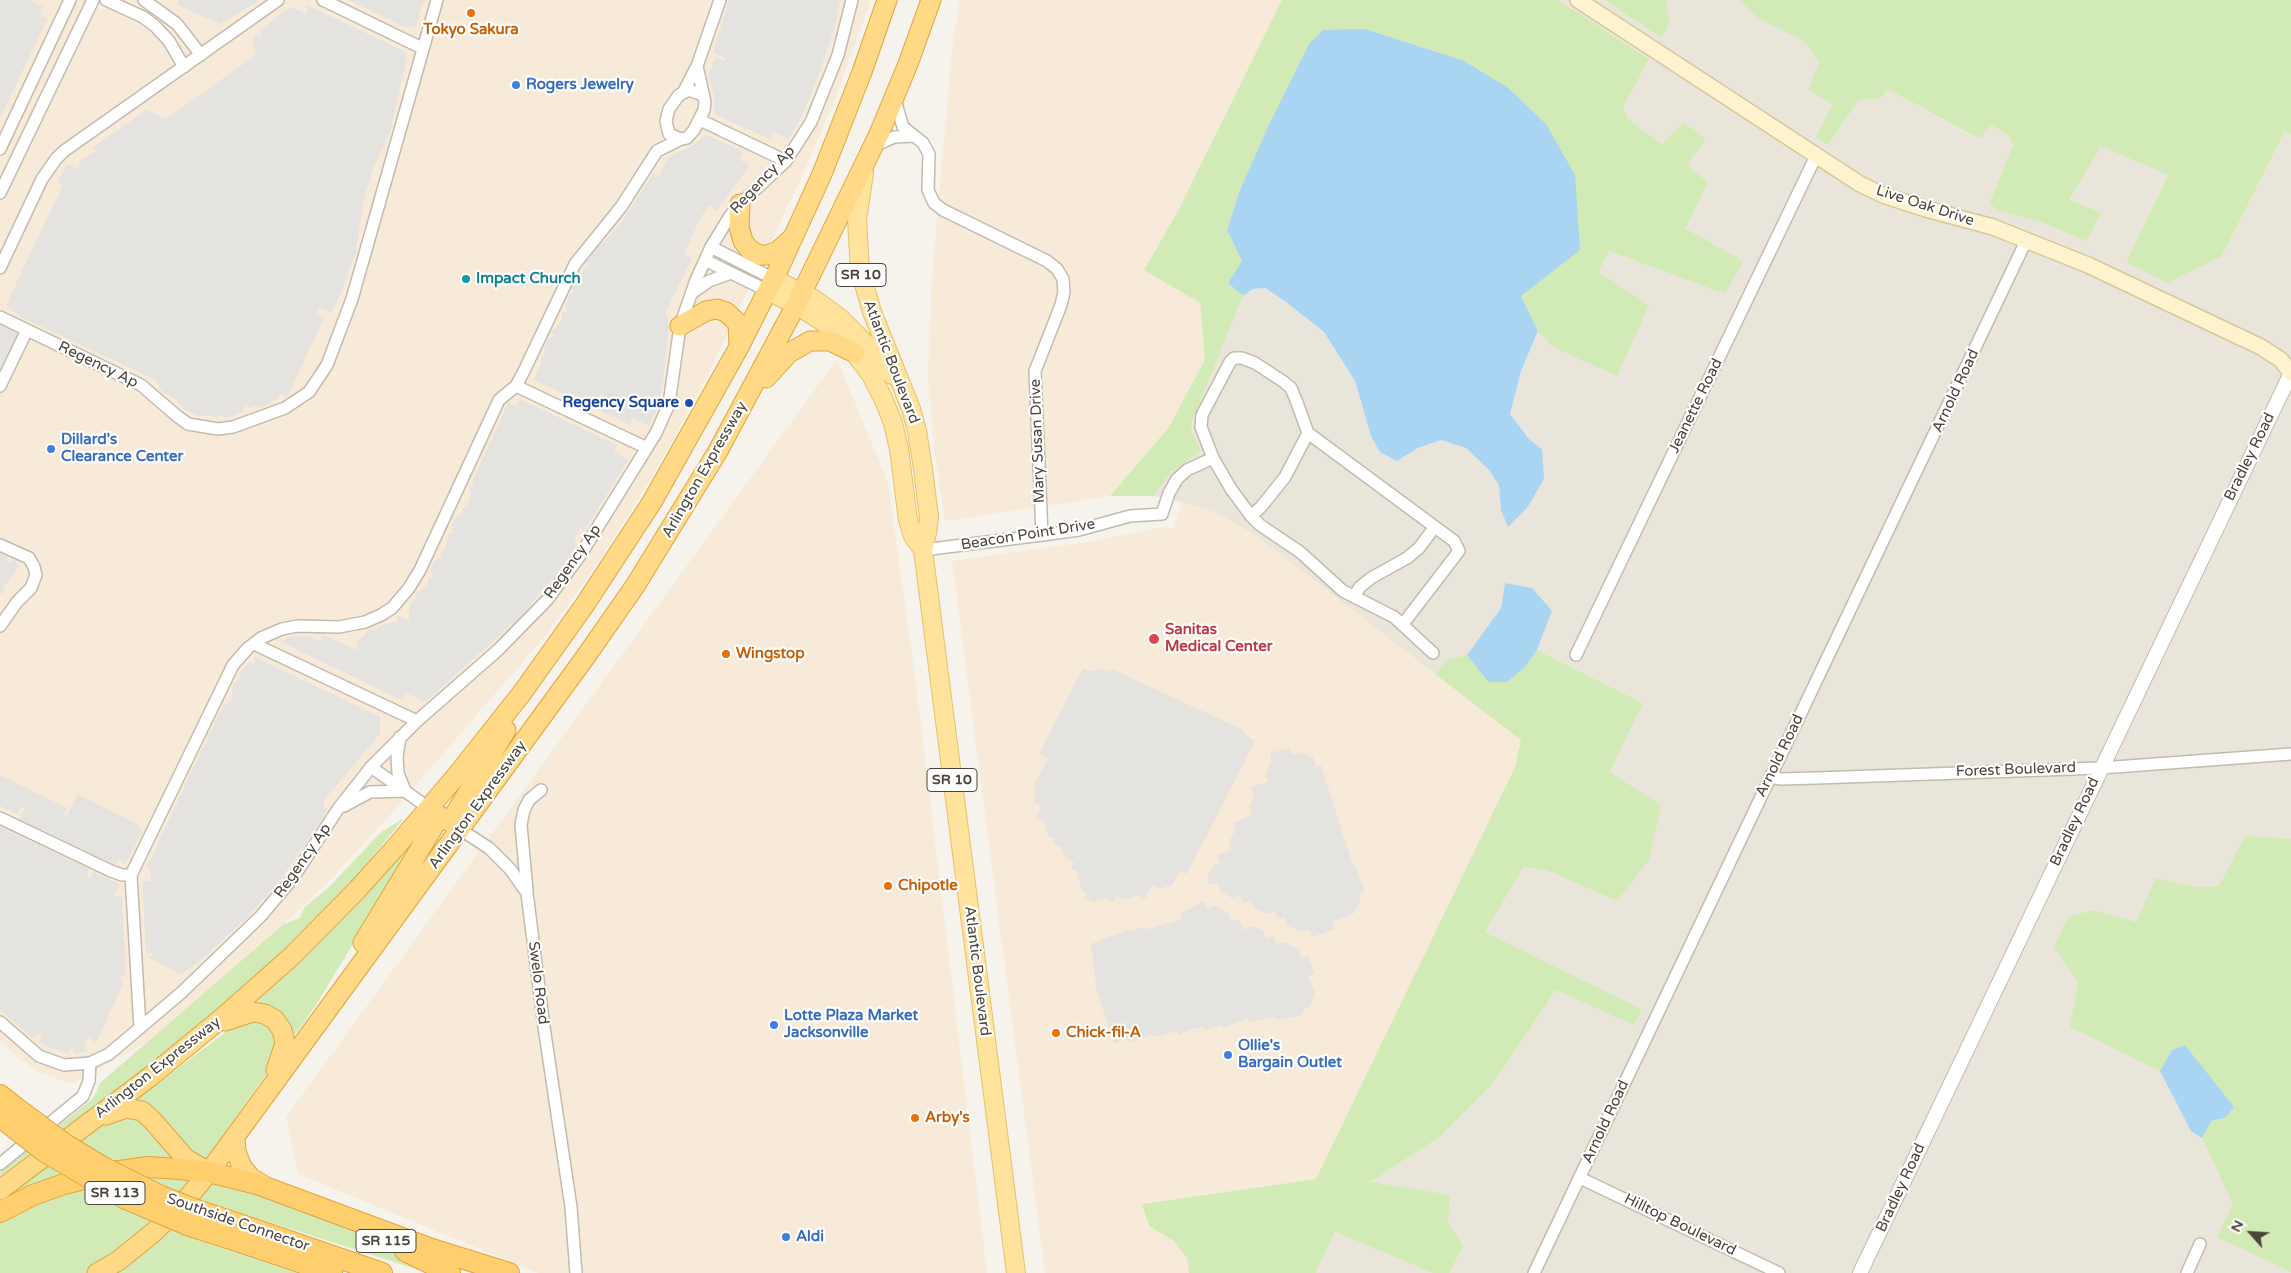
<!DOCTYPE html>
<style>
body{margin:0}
#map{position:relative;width:2291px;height:1273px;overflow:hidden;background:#f6f3ec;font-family:"Varela Round",sans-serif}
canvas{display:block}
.north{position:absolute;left:2226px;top:1208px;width:50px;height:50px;-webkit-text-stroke:4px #fff;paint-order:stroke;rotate:296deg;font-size:14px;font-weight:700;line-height:20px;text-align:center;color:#4b4439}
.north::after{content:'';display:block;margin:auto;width:18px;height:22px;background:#4b4439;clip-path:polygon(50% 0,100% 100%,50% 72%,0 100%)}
</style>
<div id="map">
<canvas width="2291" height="1273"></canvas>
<div class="north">N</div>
</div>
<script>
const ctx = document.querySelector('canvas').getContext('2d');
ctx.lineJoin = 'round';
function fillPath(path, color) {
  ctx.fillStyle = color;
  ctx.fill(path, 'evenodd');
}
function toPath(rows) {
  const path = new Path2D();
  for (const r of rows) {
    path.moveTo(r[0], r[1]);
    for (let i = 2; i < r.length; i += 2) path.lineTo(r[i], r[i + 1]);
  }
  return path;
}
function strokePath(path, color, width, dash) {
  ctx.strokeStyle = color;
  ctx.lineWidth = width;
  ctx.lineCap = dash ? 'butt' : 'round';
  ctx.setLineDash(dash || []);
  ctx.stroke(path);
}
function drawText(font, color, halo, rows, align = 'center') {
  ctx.font = font + ' "Varela Round",sans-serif';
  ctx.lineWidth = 4.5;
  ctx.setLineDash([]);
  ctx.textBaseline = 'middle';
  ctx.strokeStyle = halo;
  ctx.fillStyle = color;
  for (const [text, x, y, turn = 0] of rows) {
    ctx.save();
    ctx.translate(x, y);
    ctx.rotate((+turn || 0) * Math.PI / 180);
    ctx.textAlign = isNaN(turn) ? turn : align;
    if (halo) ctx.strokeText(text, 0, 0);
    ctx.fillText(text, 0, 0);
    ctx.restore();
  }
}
fillPath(toPath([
 [1558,0,1604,0,1662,38,1670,22,1666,0,1739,0,1759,19,1803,41,1819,62,1832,104,1815,138,1828,145,1859,100,1880,99,1888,89,1978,139,1991,125,2009,136,2013,145,1998,211,2041,222,2086,241,2070,201,2101,145,2168,175,2126,262,2222,256,2285,131,2291,135,2291,1273,1449,1273,1464,1246,1448,1222,1370,1183,1441,1136,1493,1084,1556,990,1634,1024,1642,1009,1485,932,1524,867,1546,870,1617,901,1661,805,1610,772,1643,703,1537,650,1552,611,1505,583,1501,608,1467,655,1449,659,1435,674,1255,535,1216,513,1182,502,1154,496,1171,472,1201,451,1190,427,1243,296,1253,289,1265,288,1286,302,1324,332,1355,381,1371,436,1397,461,1418,448,1441,440,1466,448,1490,471,1499,486,1501,510,1542,449,1529,439,1510,414,1521,371,1538,331,1553,347,1649,305,1597,272,1609,251,1725,294,1742,261,1686,230,1708,182,1662,144,1628,119,1623,107,1648,58],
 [1335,1232,1433,1273,1316,1273]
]), '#eae5da');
fillPath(toPath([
 [0,0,84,0,103,9,108,0,871,0,834,102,799,182,698,395,651,478,601,558,547,634,389,816,326,884,243,963,153,1039,72,1084,41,1073,18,1058,0,1041],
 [960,0,1282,0,1178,211,1144,269,1200,303,1205,358,1169,427,1110,496,945,521,934,448,928,378,931,293,939,196,953,42],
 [837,359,888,483,916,684,987,1273,538,1273,298,1174,286,1117],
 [1182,502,1216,513,1255,535,1521,740,1515,767,1316,1179,1142,1204,1149,1226,1174,1241,1187,1258,1189,1273,1045,1273,952,561,1095,541,1158,528,1174,528]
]), '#f7ead8');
fillPath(toPath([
 [1282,0,1558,0,1649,59,1623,107,1628,119,1662,144,1683,123,1706,138,1687,165,1708,182,1686,229,1743,261,1725,294,1609,251,1598,272,1649,305,1617,376,1553,347,1538,331,1521,296,1462,60,1365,29,1267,129,1239,192,1227,230,1242,261,1228,283,1243,296,1190,427,1201,451,1171,472,1154,496,1110,496,1169,427,1205,359,1200,303,1144,270,1178,211],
 [1604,0,1666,0,1670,22,1662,38],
 [1739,0,2291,0,2291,135,2285,131,2222,256,2167,283,2126,262,2168,175,2101,146,2070,200,2101,213,2086,241,2041,222,1998,211,1990,203,2013,145,2009,136,1991,125,1979,139,1888,89,1880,99,1859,100,1828,145,1815,138,1832,104,1808,90,1819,62,1803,41,1759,19],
 [1537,650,1643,703,1610,772,1661,805,1649,860,1617,901,1546,870,1524,867,1485,932,1642,1009,1634,1025,1556,990,1493,1084,1441,1136,1371,1182,1450,1195,1448,1222,1464,1246,1449,1273,1433,1273,1335,1232,1316,1273,1189,1273,1187,1258,1174,1241,1149,1226,1142,1204,1316,1179,1515,767,1521,740,1435,674,1449,659,1467,655,1488,682,1525,667],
 [404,818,370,860,298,941,215,1017,0,1176,0,1172,91,1100,96,1093,100,1083,284,924,300,918,304,908,330,886,381,832],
 [426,823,316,1005,290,1042,245,1008],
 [2245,836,2291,839,2291,1272,2217,1237,2233,1204,2202,1138,2212,1120,2172,1050,2160,1071,2070,1027,2078,982,2054,947,2068,917,2094,910,2136,922,2156,878,2194,887,2219,886],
 [244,1020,265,1022,277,1039,274,1059,267,1073,228,1128,207,1165,135,1101,236,1024],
 [133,1112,182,1161,0,1208,0,1198,43,1164,114,1119],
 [143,1175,184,1178,187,1181,187,1186,155,1224,98,1267,87,1273,0,1273,0,1217,29,1202],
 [212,1179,323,1217,441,1273,428,1273,195,1198],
 [169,1229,200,1241,297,1273,114,1273]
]), '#d2eab5');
fillPath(toPath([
 [0,0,29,0,43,7,40,15,48,18,0,118],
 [178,0,260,0,220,24,178,5],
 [348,0,427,0,423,2,416,26,408,28],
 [729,0,840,0,835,26,819,74,801,118,788,139,773,132,769,139,715,114,714,111,714,96,708,75,716,57,725,61,726,59,713,52],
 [307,5,404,51,407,57,390,133,374,166,363,203,356,253,341,292,332,313,319,307,316,314,324,318,287,397,280,394,277,399,260,408,253,405,251,408,245,405,242,412,226,418,220,415,217,418,210,415,198,416,184,409,176,399,162,392,156,380,21,317,6,305,63,185,57,182,67,164,79,169,80,160,97,151,92,148,146,110,166,119,256,55,253,43,254,35,261,38,260,30,290,7,307,14],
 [706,135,743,151,740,160,750,165,716,211,709,205,701,217,684,254,692,258,665,314,668,316,669,328,663,382,657,409,649,426,633,418,630,425,534,380,541,364,541,355,545,357,544,350,548,339,555,336,551,333,562,320,562,311,567,313,565,305,570,294,575,291,570,288,583,275,583,267,588,269,586,261,621,223,653,174,659,176,668,157,690,147],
 [0,326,28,339,0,397],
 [520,399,617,445,614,452,628,460,584,531,579,528,579,534,575,535,576,547,553,579,520,617,425,702,406,693,402,700,281,642,287,637,308,636,321,642,322,634,357,650,357,642,370,629,374,631,380,626,393,622,397,624,397,615,409,621,410,603,417,598,415,595,428,584,428,578,432,578,431,569,435,561,442,556,440,553,445,549,449,534,453,533,452,524,456,517,464,512,462,509,467,505,471,495,470,488,474,486,473,480,508,403,516,406],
 [0,553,6,555,9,563,16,560,18,567,6,584,3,585,5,592,0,594],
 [255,657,380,717,380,734,324,800,324,807,328,809,279,882,244,920,198,963,181,974,149,958,155,953,146,953,142,881,151,881,150,871,147,867,163,832,224,704,228,706,228,702,233,700,232,691,234,683,241,677,239,673,250,662,253,664,255,663],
 [1083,668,1091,671,1102,668,1110,672,1112,669,1241,729,1248,737,1255,741,1187,874,1180,871,1172,885,1160,889,1152,884,1145,899,1137,895,1125,900,1117,896,1113,902,1105,899,1094,902,1085,898,1087,893,1081,890,1078,873,1071,868,1074,862,1066,858,1062,848,1053,843,1055,839,1048,836,1045,822,1037,817,1042,807,1034,803,1035,783,1048,759,1039,754],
 [1289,748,1292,755,1298,752,1313,757,1316,767,1321,765,1353,866,1356,866,1364,891,1359,894,1361,901,1353,914,1333,921,1335,929,1312,937,1310,929,1301,932,1288,926,1285,917,1278,919,1275,911,1268,914,1254,908,1251,901,1243,903,1240,895,1232,898,1221,892,1218,883,1209,885,1207,878,1213,865,1221,863,1217,855,1232,850,1229,842,1235,830,1233,823,1251,815,1249,807,1254,796,1251,787,1268,782,1265,774,1271,761,1270,753],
 [0,775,67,808,64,814,67,816,77,794,137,824,142,833,125,864,119,858,115,864,19,820,25,808,22,806,17,814,0,806],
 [0,827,89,869,87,875,90,879,94,872,120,884,114,896,122,896,126,976,119,977,123,984,96,1043,89,1036,85,1042,87,1051,75,1054,72,1046,68,1054,39,1043,42,1034,36,1034,34,1039,0,1010],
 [1203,901,1207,909,1215,906,1229,914,1231,921,1239,919,1243,930,1253,926,1263,931,1266,939,1273,936,1277,945,1284,942,1299,950,1301,958,1308,956,1315,974,1308,976,1315,994,1309,1008,1302,1010,1303,1014,1296,1017,1277,1020,1275,1017,1249,1022,1247,1019,1223,1028,1222,1025,1204,1030,1203,1027,1196,1029,1195,1028,1178,1035,1177,1031,1160,1036,1150,1035,1133,1041,1122,1040,1115,1044,1097,993,1091,944,1130,929,1131,931,1139,928,1148,929,1182,919,1180,914]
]), '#e5e3e0');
fillPath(toPath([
 [1365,29,1462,60,1507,87,1546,124,1575,175,1580,250,1521,296,1538,331,1521,371,1510,414,1529,439,1542,449,1544,479,1527,508,1508,527,1501,510,1499,486,1490,471,1466,448,1441,440,1418,448,1397,461,1380,452,1371,436,1355,381,1324,332,1286,302,1265,288,1253,289,1243,296,1228,283,1242,261,1227,230,1239,192,1267,129,1309,44,1323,30],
 [1505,583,1532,588,1552,611,1537,650,1525,667,1507,682,1488,682,1467,655,1501,608],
 [2185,1045,2234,1107,2225,1118,2212,1120,2202,1138,2191,1131,2160,1071,2172,1050]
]), '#a9d4f2');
const minor = toPath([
 [106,0,143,17,155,26,169,41,184,67],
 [144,0,177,24,201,55],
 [323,0,422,48],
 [684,91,697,66],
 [703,95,689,90,679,95,669,109,666,121,669,134,681,139,687,138,694,130,704,110,705,102,697,66,720,0],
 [895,100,903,127,923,143,929,154,928,190,934,203,943,210,1047,261,1057,269,1063,279,1064,292,1061,305,1035,371,1042,535],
 [700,120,786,161],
 [874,146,894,137,914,136],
 [0,149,70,0],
 [0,193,93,0],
 [711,247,774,279],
 [705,260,731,273],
 [0,268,42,179,56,159,64,151,278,0],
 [692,293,709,281,731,273,768,291],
 [0,317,27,330],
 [0,386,27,330,141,385,177,416,188,424,218,429,233,427,285,408,309,392,327,365,352,299,437,0],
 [516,386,647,448],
 [1251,516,1261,507,1285,477,1308,433],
 [0,545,29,558,34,567,36,575,31,588,17,602,0,626],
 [923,550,1042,535,1079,530,1130,516,1162,514,1169,493,1177,479,1187,470,1213,458],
 [1354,596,1360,587,1371,578,1407,558,1419,548,1434,528],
 [1403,624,1459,551,1454,541,1308,433,1296,400,1291,388,1284,382,1255,363,1242,358,1234,358,1230,362,1202,415,1201,427,1213,458,1231,489,1251,516,1260,525,1300,552,1343,591,1394,617,1433,653],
 [254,644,417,721],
 [1576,655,1816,156],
 [400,737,397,757,398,773,405,791],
 [371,767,433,811],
 [1770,777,1781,779,1817,778,2101,768,2291,754],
 [344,806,370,792,405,791],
 [0,818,111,871,122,875,131,875,233,665,248,648,261,638,282,629,297,626,339,627,365,622,381,615,392,608,409,588,420,570,499,400,516,386,524,371,575,264,621,207,657,151,681,139],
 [455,826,489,848,510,869,527,893,544,1027,571,1207,576,1273],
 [131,875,140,1028],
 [527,891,521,825,524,810,529,800,541,790],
 [0,1022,39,1056,64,1065,90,1063,109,1054,181,993,260,917,293,878,338,809,371,767,417,721,498,650,547,600,581,554,656,433,669,404,680,326,696,280,711,247,730,216,740,204,786,161,811,122,838,55,852,0],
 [0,1164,83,1096,89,1081,90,1063],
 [1580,1178,1779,1273],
 [1534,1273,2027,239],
 [2187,1273,2200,1244]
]);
const tertiary = toPath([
 [1860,1273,2291,373]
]);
const secondary = toPath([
 [1578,0,1860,184,1883,195,1926,209,1993,227,2088,265,2261,347,2281,360,2291,373]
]);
const primary = toPath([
 [864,173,857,220,860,270,872,312,911,409,917,431,923,469,929,517,927,533,923,550,1016,1273],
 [774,279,814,299,840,318,870,348,892,375],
 [768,291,796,305,823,322,849,346,871,375,883,398,893,423,899,449,908,520,913,536,923,550]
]);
const trunk = toPath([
 [740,204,739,227,743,241,749,249,759,255,767,255,778,251,791,239],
 [680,326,706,311,717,309,726,312,738,323,739,346],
 [766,378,789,353,810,341,830,341,855,353],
 [450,822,506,730],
 [363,943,440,816],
 [225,1021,253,1012,265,1014,275,1020,282,1030,285,1043,276,1070],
 [106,1115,126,1108,142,1111,152,1120,186,1159,209,1172],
 [235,1136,236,1152,242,1167,251,1178,263,1185],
 [0,1190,151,1076,223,1017,292,956,357,890,394,849,457,775,522,693,584,606,652,502,739,347,779,268,822,174,862,72,887,0],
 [97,1273,118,1261,154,1232,181,1206,209,1172,584,659,635,586,718,451,796,305,879,134,908,64,931,0]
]);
const motorway = toPath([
 [0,1095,14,1106],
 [0,1212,33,1195,64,1184,106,1173,148,1167,180,1169,209,1172,257,1184,432,1249,509,1273],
 [254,1229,382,1273],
 [243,1243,332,1273],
 [405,1251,450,1273]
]);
strokePath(minor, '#c2bbae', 14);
strokePath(tertiary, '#c2bbae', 16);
strokePath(secondary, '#d6c79b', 18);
strokePath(primary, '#e6c16a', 20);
strokePath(trunk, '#e0a43c', 21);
strokePath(motorway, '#e0a43c', 22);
strokePath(minor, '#fff', 11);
strokePath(tertiary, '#fff', 14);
strokePath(secondary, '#fff3cd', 15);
strokePath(primary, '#ffe39c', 18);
strokePath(trunk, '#ffd985', 19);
strokePath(motorway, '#ffcf6e', 20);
const motorwayBridge = toPath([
 [14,1106,65,1144,101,1166,161,1196,194,1209,254,1229],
 [0,1117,45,1152,124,1198,190,1226,243,1243]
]);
strokePath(motorwayBridge, '#e0a43c', 22, []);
strokePath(motorwayBridge, '#ffcf6e', 20);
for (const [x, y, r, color] of [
 [471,13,5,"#e8710a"],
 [516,85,5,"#3f7fe0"],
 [466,279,5,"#0f9aa8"],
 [689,403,5,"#1a4fb4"],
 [51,449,5,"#3f7fe0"],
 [1154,639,6,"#e0444e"],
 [726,654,5,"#e8710a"],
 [888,886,5,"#e8710a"],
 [774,1025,5,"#3f7fe0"],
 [1056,1033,5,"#e8710a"],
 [1228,1055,5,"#3f7fe0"],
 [915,1118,5,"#e8710a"],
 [786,1237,5,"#3f7fe0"]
]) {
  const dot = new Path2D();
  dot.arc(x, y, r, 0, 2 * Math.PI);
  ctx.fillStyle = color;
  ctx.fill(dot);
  strokePath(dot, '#fff', 2);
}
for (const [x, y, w] of [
 [861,275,50],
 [952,780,50],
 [115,1193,60],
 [386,1241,60]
]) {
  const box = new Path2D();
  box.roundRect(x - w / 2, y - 11.5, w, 23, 4);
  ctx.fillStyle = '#fff';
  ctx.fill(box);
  strokePath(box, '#4b4439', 1);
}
drawText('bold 14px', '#4b4439', null, [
 ["SR 10",861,275],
 ["SR 10",952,780],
 ["SR 113",115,1193],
 ["SR 115",386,1241]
]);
drawText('bold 15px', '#c56008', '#fff', [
 ["Tokyo Sakura",471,30,"center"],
 ["Wingstop",736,654],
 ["Chipotle",898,886],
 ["Chick-fil-A",1066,1033],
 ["Arby's",925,1118]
], 'left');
drawText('bold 15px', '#366cbe', '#fff', [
 ["Rogers Jewelry",526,85],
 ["Dillard's",61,440],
 ["Clearance Center",61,457],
 ["Lotte Plaza Market",784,1016],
 ["Jacksonville",784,1033],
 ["Ollie's",1238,1046],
 ["Bargain Outlet",1238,1063],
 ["Aldi",796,1237]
], 'left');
drawText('15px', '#4b4439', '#fff', [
 ["Regency Ap",763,180,-47],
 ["Live Oak Drive",1925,206,18],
 ["Atlantic Boulevard",891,362,69],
 ["Regency Ap",98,365,26],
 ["Arnold Road",1956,391,-65],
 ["Jeanette Road",1696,406,-64],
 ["Mary Susan Drive",1038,441,-92],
 ["Bradley Road",2250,457,-64],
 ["Arlington Expressway",705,470,-60],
 ["Beacon Point Drive",1028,535,-9],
 ["Regency Ap",573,562,-55],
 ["Arnold Road",1780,756,-64],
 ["Forest Boulevard",2016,770,-2],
 ["Arlington Expressway",478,805,-54],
 ["Bradley Road",2075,822,-65],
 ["Regency Ap",303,861,-55],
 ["Atlantic Boulevard",977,971,83],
 ["Swelo Road",538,983,83],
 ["Arlington Expressway",158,1068,-38],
 ["Arnold Road",1606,1122,-65],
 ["Bradley Road",1901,1188,-65],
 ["Southside Connector",238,1223,19],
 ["Hilltop Boulevard",1680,1225,26]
]);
drawText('bold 15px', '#0d838f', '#fff', [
 ["Impact Church",476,279]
], 'left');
drawText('bold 15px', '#164399', '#fff', [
 ["Regency Square",679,403]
], 'right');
drawText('bold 15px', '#be3a42', '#fff', [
 ["Sanitas",1165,630],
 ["Medical Center",1165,647]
], 'left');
</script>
